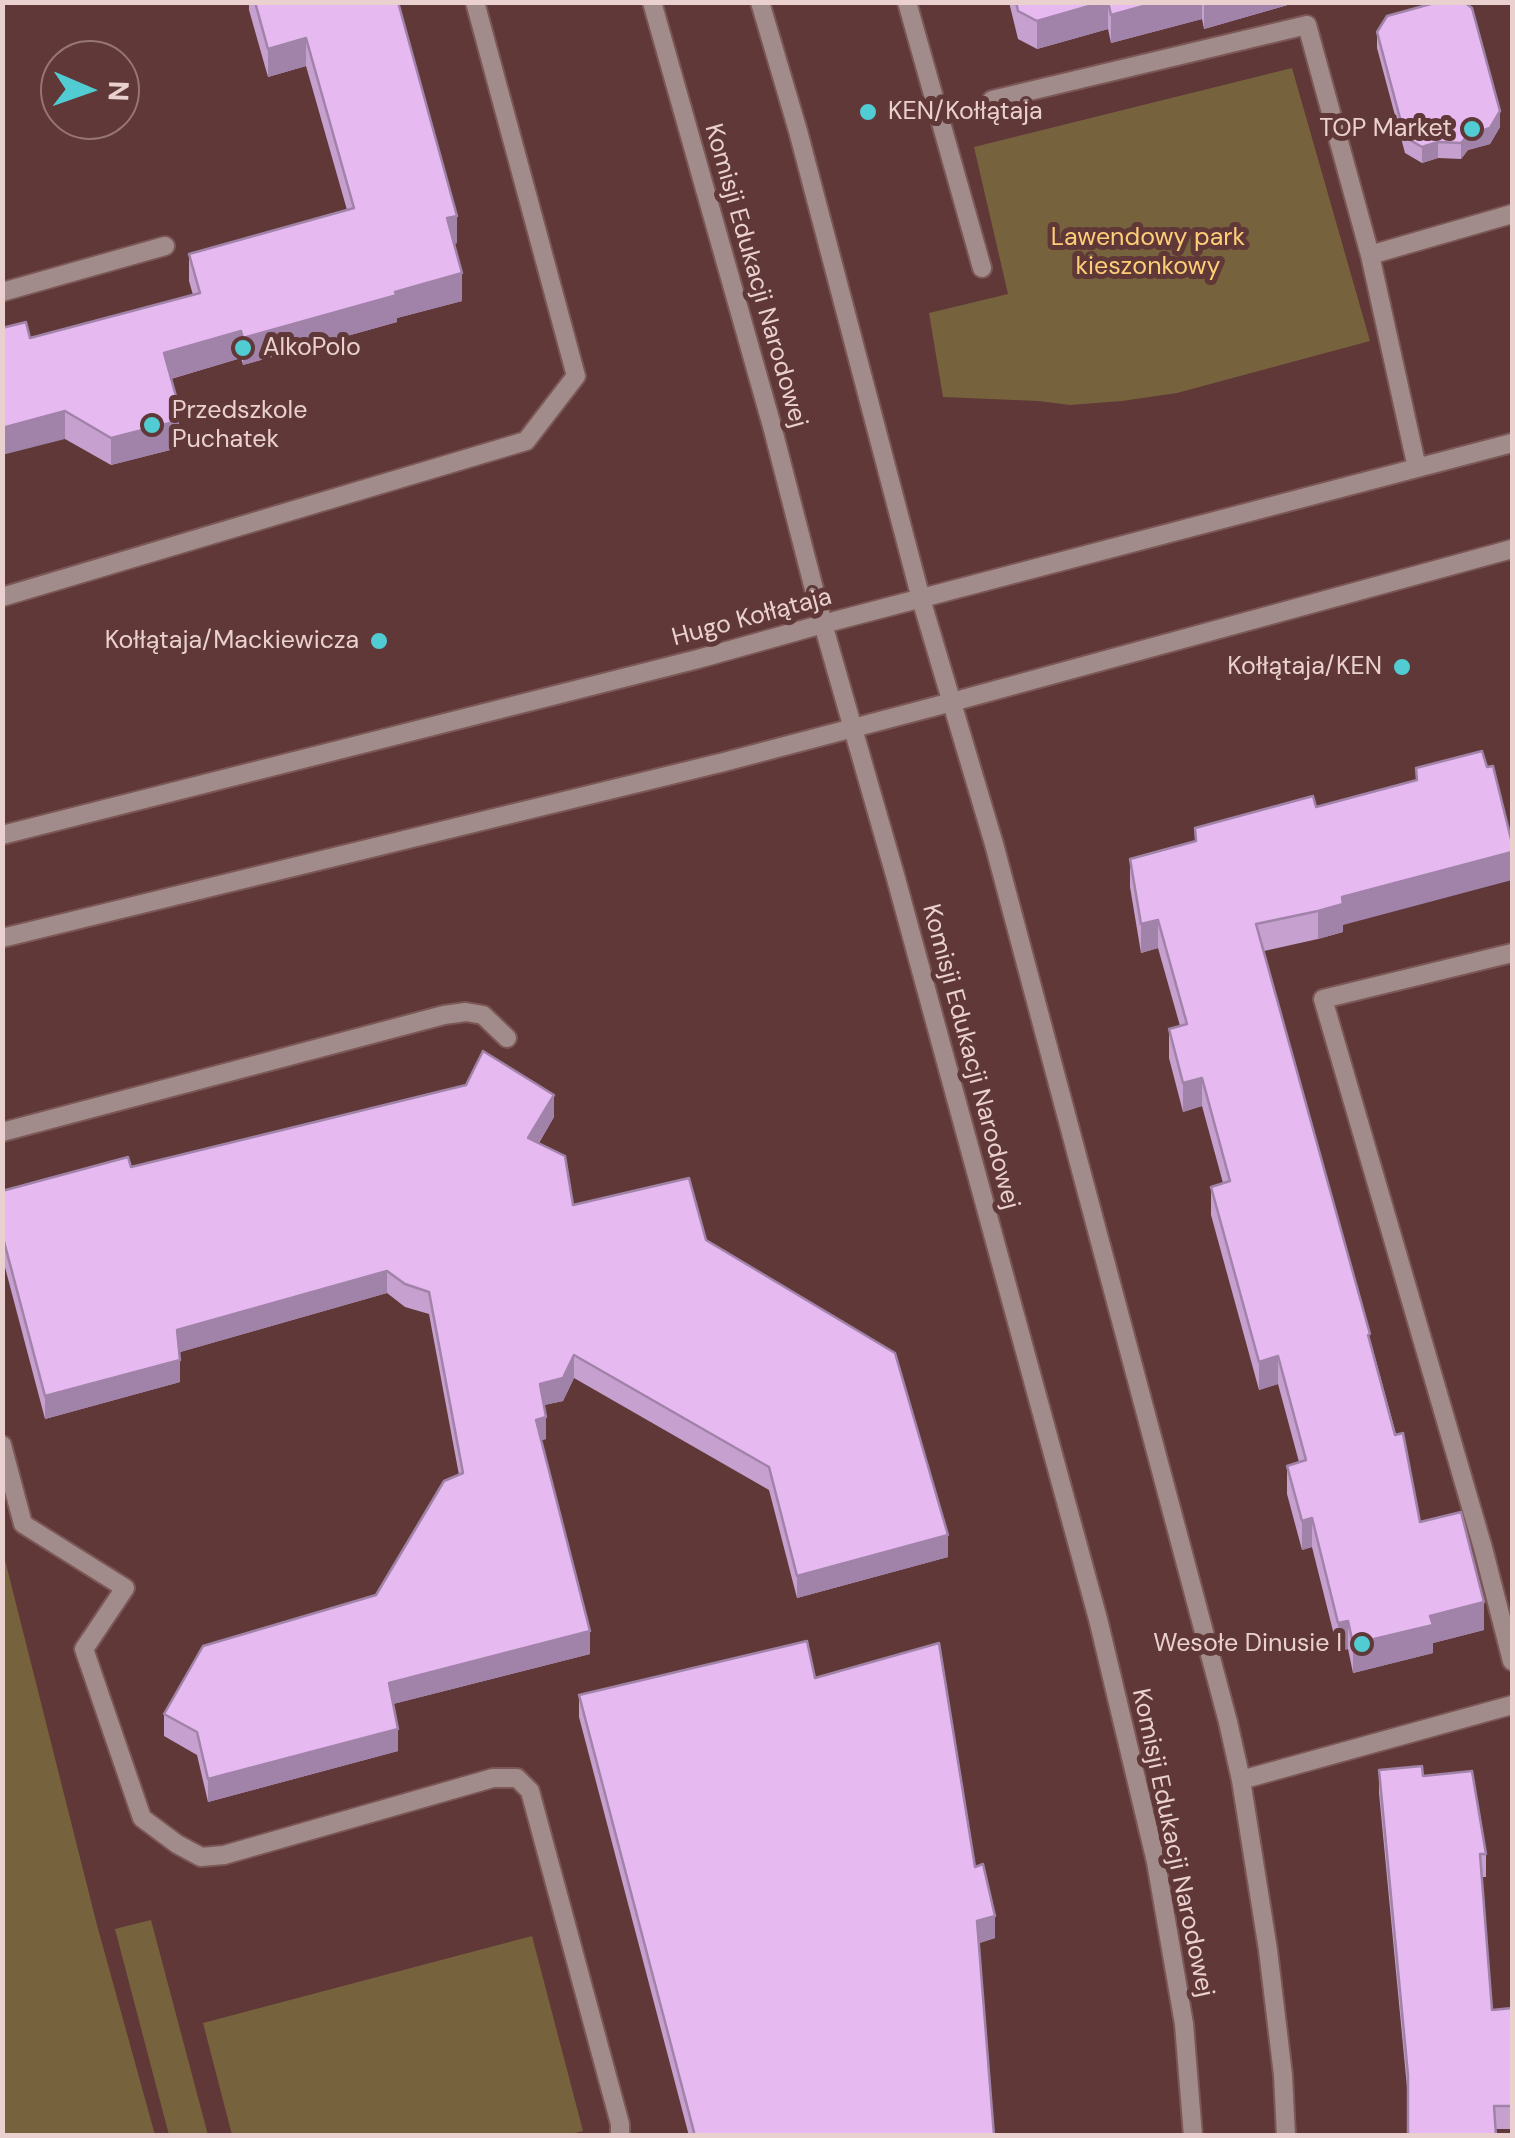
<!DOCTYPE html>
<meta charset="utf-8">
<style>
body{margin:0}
#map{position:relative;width:1515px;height:2138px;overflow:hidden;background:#5f3837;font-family:"DM Sans",sans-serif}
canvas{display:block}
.frame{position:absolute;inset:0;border:5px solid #ead1d0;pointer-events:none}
.north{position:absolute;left:40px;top:40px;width:100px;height:100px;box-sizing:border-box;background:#5f3837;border:2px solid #977574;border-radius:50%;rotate:92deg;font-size:28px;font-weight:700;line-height:40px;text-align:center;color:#ead1d0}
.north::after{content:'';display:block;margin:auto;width:35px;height:45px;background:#51ccd3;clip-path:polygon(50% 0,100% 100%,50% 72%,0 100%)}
</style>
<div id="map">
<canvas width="1515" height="2138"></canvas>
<div class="frame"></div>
<div class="north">N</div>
</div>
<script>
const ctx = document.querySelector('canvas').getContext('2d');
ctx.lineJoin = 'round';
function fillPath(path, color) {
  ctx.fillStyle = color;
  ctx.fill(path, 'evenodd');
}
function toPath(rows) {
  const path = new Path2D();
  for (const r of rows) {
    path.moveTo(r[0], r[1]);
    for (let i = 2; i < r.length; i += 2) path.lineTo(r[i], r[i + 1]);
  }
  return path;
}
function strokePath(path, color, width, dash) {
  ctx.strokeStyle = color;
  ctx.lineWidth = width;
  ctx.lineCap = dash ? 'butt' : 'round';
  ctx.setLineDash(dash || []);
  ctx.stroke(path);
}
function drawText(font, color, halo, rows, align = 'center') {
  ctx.font = font + ' "DM Sans",sans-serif';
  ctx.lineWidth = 10;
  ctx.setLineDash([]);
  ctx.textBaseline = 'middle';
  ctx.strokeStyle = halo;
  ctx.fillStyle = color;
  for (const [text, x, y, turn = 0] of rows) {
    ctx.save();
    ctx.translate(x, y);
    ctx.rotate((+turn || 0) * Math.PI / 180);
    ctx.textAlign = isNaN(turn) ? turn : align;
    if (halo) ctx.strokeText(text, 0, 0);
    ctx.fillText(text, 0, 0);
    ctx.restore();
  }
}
fillPath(toPath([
 [1292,68,1370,341,1177,393,1122,401,1070,405,1038,401,943,397,929,313,1008,294,974,147],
 [3,1552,97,1925,155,2135,3,2135],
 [151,1920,208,2135,169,2135,115,1929],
 [532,1936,583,2131,564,2136,232,2135,203,2023]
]), '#77623e');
const minor = toPath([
 [652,2,772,426,823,624,895,875,1098,1619,1156,1862,1184,2024,1193,2136],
 [760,2,798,131,921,599,994,844,1228,1722,1241,1780,1268,1950,1283,2075,1286,2136],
 [907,2,982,268],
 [992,100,1307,25,1370,255],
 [2,292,165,246],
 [1417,468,1370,255,1512,214],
 [2,597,526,441,576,376,475,2],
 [2,835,698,659,823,624,1512,443],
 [2,938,724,762,952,702,1512,549],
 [1512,953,1323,999,1483,1548,1512,1661],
 [2,1132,444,1015,466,1012,483,1015,507,1038],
 [2,1445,23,1524,125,1588,84,1649,142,1818,177,1844,201,1857,224,1855,493,1778,517,1778,530,1791,620,2124,620,2136],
 [1241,1780,1512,1705]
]);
strokePath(minor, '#7b5756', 22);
strokePath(minor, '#a18c8b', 18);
fillPath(toPath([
 [249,2,398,2,457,243,454,244,462,301,397,318,397,322,243,365,241,358,171,379,179,435,170,450,111,465,65,439,30,338,193,295,189,281,189,254,347,210,306,66,268,77,249,10],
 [1009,2,1298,2,1204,29,1202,19,1111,43,1108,29,1037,49,1018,39],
 [1377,32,1500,127,1490,144,1468,150,1461,159,1438,158,1422,163,1405,153,1377,48],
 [1482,751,1343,925,1343,932,1318,939,1264,951,1420,1522,1484,1630,1433,1643,1433,1653,1353,1673,1348,1649,1338,1651,1312,1547,1302,1550,1287,1494,1287,1466,1299,1462,1278,1384,1259,1390,1211,1215,1211,1187,1223,1183,1202,1106,1183,1112,1169,1058,1169,1029,1180,1026,1158,948,1141,953,1130,887,1130,859,1195,841,1195,828,1316,807,1416,780,1416,768],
 [554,1117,539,1143,573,1205,706,1240,948,1557,797,1598,769,1490,574,1378,563,1401,544,1405,546,1439,541,1440,590,1654,393,1704,398,1751,208,1802,197,1755,164,1736,164,1714,376,1595,459,1475,429,1314,405,1307,387,1293,180,1352,180,1382,45,1419,2,1256,2,1191,131,1167],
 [815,1678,975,1867,995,1938,979,1943,994,2136,689,2136,579,1717,579,1695],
 [1379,1770,1423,1776,1486,1854,1486,1877,1482,1877,1492,2010,1512,2008,1512,2129,1495,2129,1408,2098,1379,1793]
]), '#c6a0ce');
fillPath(toPath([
 [1103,2,1108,2,1108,29,1037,49,1037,21],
 [1158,2,1202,2,1202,19,1111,43,1111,15],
 [1204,2,1298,2,1204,29],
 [306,38,306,66,268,77,268,49],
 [1500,111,1500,127,1490,144,1468,150,1461,159,1461,143,1468,135],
 [1438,142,1438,158,1422,163,1422,147],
 [457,216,457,243,447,246,447,218],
 [462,273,462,301,397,318,397,322,243,365,243,338,395,292],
 [241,331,241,358,164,381,164,353],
 [179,407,179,435,170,450,111,465,111,438],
 [65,411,65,439,2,455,2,428],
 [1512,852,1512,880,1343,925,1343,932,1318,939,1318,911,1342,897],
 [1158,920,1158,948,1141,953,1141,924],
 [1202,1078,1202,1106,1183,1112,1183,1083],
 [554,1095,554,1117,528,1160,528,1138],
 [387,1271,387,1293,177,1353,177,1330],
 [574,1355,574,1378,563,1401,540,1406,540,1384],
 [1278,1356,1278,1384,1259,1390,1259,1362],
 [180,1360,180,1382,45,1419,45,1396],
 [546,1417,546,1439,536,1442,536,1420],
 [1312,1518,1312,1547,1302,1550,1302,1521],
 [948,1535,948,1557,797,1598,797,1576],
 [1484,1602,1484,1630,1433,1643,1433,1653,1353,1673,1353,1644,1430,1616],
 [1348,1621,1348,1649,1338,1651,1338,1623],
 [590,1631,590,1654,389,1705,389,1683],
 [398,1729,398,1751,208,1802,208,1779],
 [995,1916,995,1938,977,1944,977,1921]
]), '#a182a8');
const building = toPath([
 [255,2,398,2,457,216,447,218,462,273,395,292,397,295,243,338,241,331,164,353,179,407,170,423,111,438,65,411,2,428,2,328,26,322,30,338,200,293,189,254,354,208,306,38,268,49,255,2],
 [1016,2,1103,2,1037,21,1018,11,1016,2],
 [1108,2,1158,2,1111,15,1108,2],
 [1438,2,1464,2,1472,8,1500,111,1490,128,1468,135,1461,143,1438,142,1422,147,1405,137,1377,32,1387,16,1438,2],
 [1482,751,1487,767,1493,766,1512,843,1512,852,1342,897,1343,904,1318,911,1256,924,1370,1334,1368,1335,1395,1435,1403,1433,1420,1522,1461,1512,1484,1602,1430,1616,1433,1625,1353,1644,1348,1621,1338,1623,1312,1518,1302,1521,1287,1466,1306,1460,1278,1356,1259,1362,1211,1187,1230,1181,1202,1078,1183,1083,1169,1029,1187,1024,1158,920,1141,924,1130,859,1196,841,1195,828,1313,796,1316,807,1417,780,1416,768,1482,751],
 [483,1051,554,1095,528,1138,565,1156,573,1205,689,1178,706,1240,895,1353,948,1535,797,1576,769,1467,574,1355,563,1378,540,1384,546,1417,536,1420,590,1631,389,1683,398,1729,208,1779,197,1732,164,1714,203,1646,376,1595,444,1481,463,1473,429,1292,405,1284,387,1271,177,1330,180,1360,45,1396,2,1234,2,1191,128,1157,131,1167,466,1085,483,1051],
 [807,1641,815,1678,939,1643,975,1867,983,1864,995,1916,977,1921,994,2136,695,2136,579,1695,807,1641],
 [1422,1766,1423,1776,1472,1771,1486,1854,1480,1854,1492,2010,1512,2008,1512,2106,1494,2106,1496,2136,1408,2136,1408,2075,1379,1770,1422,1766]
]);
fillPath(building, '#e6baf0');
strokePath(building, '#a182a8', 2.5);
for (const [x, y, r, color] of [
 [868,112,10,"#51ccd3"],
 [1472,129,10,"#51ccd3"],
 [243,348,10,"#51ccd3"],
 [152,425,10,"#51ccd3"],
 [379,641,10,"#51ccd3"],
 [1402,667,10,"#51ccd3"],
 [1362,1644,10,"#51ccd3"]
]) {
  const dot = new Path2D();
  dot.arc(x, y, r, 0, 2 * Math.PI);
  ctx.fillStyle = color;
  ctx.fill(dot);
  strokePath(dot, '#5f3837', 4);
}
drawText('25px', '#ead1d0', '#5f3837', [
 ["KEN/Kołłątaja",888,112,"left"],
 ["TOP Market",1452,129],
 ["AlkoPolo",263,348,"left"],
 ["Przedszkole",172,411,"left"],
 ["Puchatek",172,440,"left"],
 ["Kołłątaja/Mackiewicza",359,641],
 ["Kołłątaja/KEN",1382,667],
 ["Wesołe Dinusie I",1342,1644]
], 'right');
drawText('25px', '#fecd78', '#5f3837', [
 ["Lawendowy park",1148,238],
 ["kieszonkowy",1148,267]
]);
drawText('25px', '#ead1d0', '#5f3837', [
 ["Komisji Edukacji Narodowej",755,276,74],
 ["Hugo Kołłątaja",752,618,-15],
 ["Komisji Edukacji Narodowej",970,1057,75],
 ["Komisji Edukacji Narodowej",1172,1843,78]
]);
</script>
